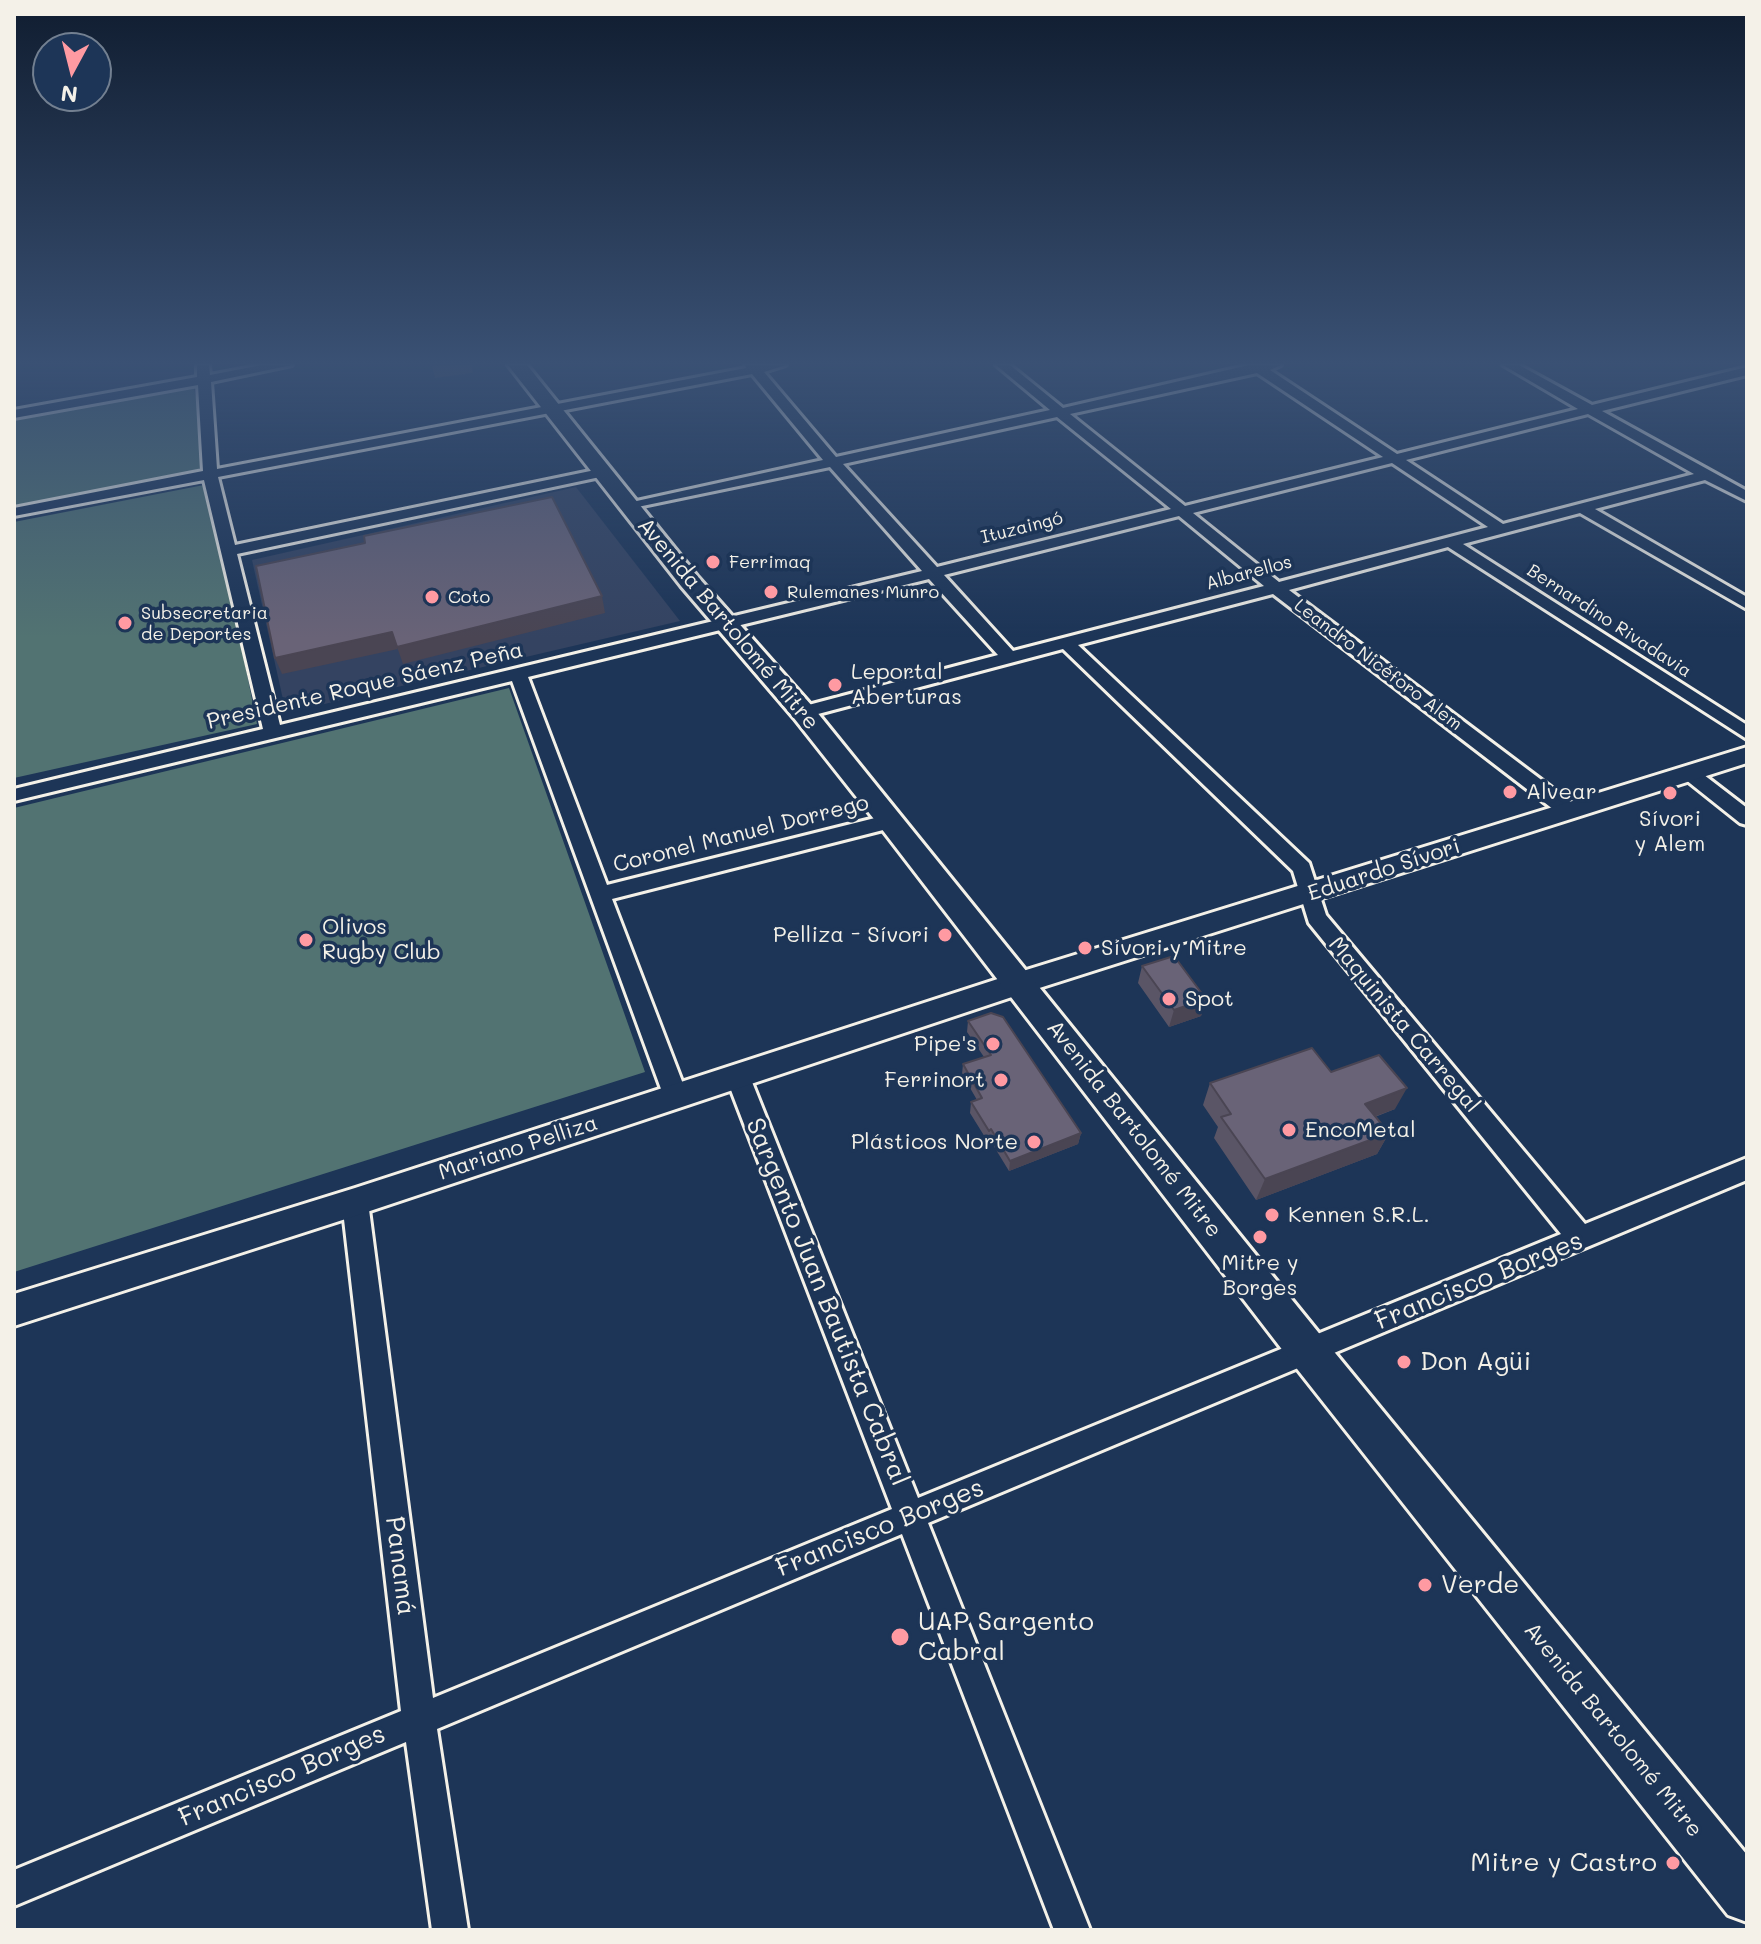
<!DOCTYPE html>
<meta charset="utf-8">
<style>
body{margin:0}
#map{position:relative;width:1761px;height:1944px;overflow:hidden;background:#1d3557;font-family:Mali,sans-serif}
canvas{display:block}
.frame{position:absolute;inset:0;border:16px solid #f4f1e8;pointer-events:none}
.north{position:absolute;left:32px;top:32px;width:80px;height:80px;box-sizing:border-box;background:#1d3557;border:2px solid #738091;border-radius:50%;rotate:187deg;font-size:22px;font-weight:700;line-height:32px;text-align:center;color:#f4f1e8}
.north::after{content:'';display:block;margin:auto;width:28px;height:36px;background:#ff9aa2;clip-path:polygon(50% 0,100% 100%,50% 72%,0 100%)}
</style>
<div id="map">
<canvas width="1761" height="1944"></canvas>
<div class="frame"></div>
<div class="north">N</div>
</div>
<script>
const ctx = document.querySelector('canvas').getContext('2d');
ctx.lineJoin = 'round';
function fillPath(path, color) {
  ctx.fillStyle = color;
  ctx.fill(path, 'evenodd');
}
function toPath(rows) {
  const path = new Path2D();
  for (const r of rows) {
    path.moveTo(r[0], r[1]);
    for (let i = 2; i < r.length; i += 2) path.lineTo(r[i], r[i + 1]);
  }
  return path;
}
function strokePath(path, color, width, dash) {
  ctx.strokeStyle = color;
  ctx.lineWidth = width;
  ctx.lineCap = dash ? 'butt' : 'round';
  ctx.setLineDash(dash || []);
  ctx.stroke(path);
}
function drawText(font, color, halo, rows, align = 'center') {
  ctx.font = font + ' Mali,sans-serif';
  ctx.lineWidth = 7;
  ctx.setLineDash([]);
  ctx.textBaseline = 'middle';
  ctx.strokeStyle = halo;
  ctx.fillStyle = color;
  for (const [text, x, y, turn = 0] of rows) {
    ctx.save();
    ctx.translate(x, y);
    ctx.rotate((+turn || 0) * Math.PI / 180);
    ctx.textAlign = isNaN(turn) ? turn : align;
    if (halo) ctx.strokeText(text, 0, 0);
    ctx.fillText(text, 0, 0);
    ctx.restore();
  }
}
fillPath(toPath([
 [576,487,680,621,286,713,252,560]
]), '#344361');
fillPath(toPath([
 [194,387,211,473,14,510,14,418],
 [209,484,257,724,14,778,14,522],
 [509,688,645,1072,14,1272,14,808]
]), '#527372');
const minor = toPath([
 [197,365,209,365,210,375,262,365,292,365,211,382,217,469,746,368,745,365,786,365,764,372,836,457,1050,410,996,365,1010,365,1063,408,1249,365,1281,365,1270,370,1397,454,1578,409,1503,365,1519,365,1592,405,1747,367,1747,375,1602,411,1747,491,1747,501,1705,480,1595,509,1747,597,1747,609,1580,513,1463,544,1747,725,1747,739,1448,547,1289,590,1576,806,1579,811,1576,816,1562,816,1273,594,1078,645,1309,863,1326,915,1585,1224,1747,1158,1747,1180,928,1523,1090,1930,1054,1930,902,1534,437,1729,468,1930,432,1930,406,1742,14,1906,14,1870,401,1711,342,1202,346,1194,355,1191,364,1194,368,1202,433,1698,892,1509,726,1077,730,1070,738,1067,746,1070,750,1077,918,1498,1561,1234,1309,923,1293,871,1063,649,803,718,797,716,794,712,797,708,998,655,929,579,528,677,607,885,891,814,901,821,891,828,612,899,688,1097,684,1104,676,1107,668,1104,664,1097,512,681,14,801,14,789,263,729,204,480,14,516,14,508,203,471,198,385,14,418,14,410,197,377,197,365],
 [1257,373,1383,457,1185,506,1070,414,1257,373],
 [752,374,823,460,623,504,623,510,830,467,922,571,280,725,237,554,600,477,607,473,600,469,235,545,218,477,752,374],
 [1588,414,1694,474,1503,524,1406,460,1588,414],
 [1057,417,1171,509,937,567,843,464,1057,417],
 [1392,463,1488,527,1279,582,1193,513,1392,463],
 [1179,516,1264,586,1013,651,944,575,1179,516],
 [1688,766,1695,768,1747,808,1747,825,1740,823,1681,776,1679,772,1688,766]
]);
const tertiary = toPath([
 [1747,747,1747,763,1030,991,355,1216,14,1326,14,1294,355,1188,1010,975,1747,747]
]);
const secondary = toPath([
 [508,365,527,365,697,576,812,706,1322,1337,1747,1855,1747,1922,1728,1915,1294,1365,881,828,794,718,681,586,508,365]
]);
strokePath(minor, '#f4f1e8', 6);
strokePath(tertiary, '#f4f1e8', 6);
strokePath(secondary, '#f4f1e8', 6);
fillPath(minor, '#1d3557');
fillPath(tertiary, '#1d3557');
fillPath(secondary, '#1d3557');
fillPath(toPath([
 [1142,966,1206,999,1201,1016,1169,1027,1138,983],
 [968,1021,1081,1133,1078,1144,1009,1171,990,1140,988,1142,970,1113,971,1102,977,1100,962,1074,963,1064,984,1057,967,1032],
 [1331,1072,1395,1109,1375,1117,1389,1133,1377,1154,1256,1200,1214,1138,1218,1127,1203,1105,1210,1083]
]), '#5a5566');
fillPath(toPath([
 [472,365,473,373,435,378,432,366],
 [602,596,605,613,403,664,397,647],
 [392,632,398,649,282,674,275,658],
 [1206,999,1201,1016,1169,1027,1174,1010],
 [1407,1088,1395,1109,1354,1124,1365,1104],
 [1081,1133,1078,1144,1009,1171,1010,1161],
 [1389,1133,1377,1154,1256,1200,1265,1179]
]), '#4a4553');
const building = toPath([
 [552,497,602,596,397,647,392,632,275,658,256,566,365,543,364,536,552,497],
 [1174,956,1206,999,1174,1010,1142,966,1174,956],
 [991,1013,1003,1017,1081,1133,1010,1161,991,1129,989,1131,971,1102,982,1098,963,1064,991,1055,968,1021,991,1013],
 [1312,1048,1331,1072,1379,1055,1407,1088,1365,1104,1389,1133,1265,1179,1221,1117,1231,1114,1210,1083,1312,1048]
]);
fillPath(building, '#696377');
strokePath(building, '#4a4553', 2);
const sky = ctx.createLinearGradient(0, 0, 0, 638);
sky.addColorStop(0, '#101d30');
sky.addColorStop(0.57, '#3a5174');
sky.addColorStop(1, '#3a517400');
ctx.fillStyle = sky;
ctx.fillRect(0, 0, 1761, 638);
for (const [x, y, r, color] of [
 [713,562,8,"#ff9aa2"],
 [771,592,8,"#ff9aa2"],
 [432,597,8,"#ff9aa2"],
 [125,623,8,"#ff9aa2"],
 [835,685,8,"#ff9aa2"],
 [1510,792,8,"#ff9aa2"],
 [1670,793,8,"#ff9aa2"],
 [945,935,8,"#ff9aa2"],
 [306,940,8,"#ff9aa2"],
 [1085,948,8,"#ff9aa2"],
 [1169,999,8,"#ff9aa2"],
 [993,1044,8,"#ff9aa2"],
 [1001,1080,8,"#ff9aa2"],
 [1289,1130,8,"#ff9aa2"],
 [1034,1142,8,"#ff9aa2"],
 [1272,1215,8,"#ff9aa2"],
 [1260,1237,8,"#ff9aa2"],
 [1404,1362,8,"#ff9aa2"],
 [1425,1585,8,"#ff9aa2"],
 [900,1637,10,"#ff9aa2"],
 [1673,1863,8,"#ff9aa2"]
]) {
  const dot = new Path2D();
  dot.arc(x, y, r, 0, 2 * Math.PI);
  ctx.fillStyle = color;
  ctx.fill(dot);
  strokePath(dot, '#1d3557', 3);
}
drawText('18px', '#f4f1e8', '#1d3557', [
 ["Ituzaingó",1022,528,-14],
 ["Albarellos",1249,573,-15],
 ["Bernardino Rivadavia",1609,621,33],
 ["Leandro Nicéforo Alem",1378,665,37]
]);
drawText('18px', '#f4f1e8', '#1d3557', [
 ["Ferrimaq",729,562],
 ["Rulemanes Munro",787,592],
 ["Coto",448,597],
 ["Subsecretaria",141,613],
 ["de Deportes",141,634]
], 'left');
drawText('22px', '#f4f1e8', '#1d3557', [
 ["Avenida Bartolomé Mitre",728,624,50],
 ["Presidente Roque Sáenz Peña",365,686,-13],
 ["Coronel Manuel Dorrego",741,834,-14],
 ["Eduardo Sívori",1384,870,-18],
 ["Maquinista Carregal",1404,1025,50],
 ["Avenida Bartolomé Mitre",1134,1129,52],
 ["Mariano Pelliza",518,1148,-18],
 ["Avenida Bartolomé Mitre",1613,1730,51]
]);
drawText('22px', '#f4f1e8', '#1d3557', [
 ["Leportal",851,672],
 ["Aberturas",851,697],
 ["Alvear",1526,792],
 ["Sívori",1670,819,"center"],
 ["y Alem",1670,844,"center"],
 ["Olivos",322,927],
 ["Rugby Club",322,952],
 ["Pelliza - Sívori",929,935,"right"],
 ["Sívori y Mitre",1101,948],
 ["Spot",1185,999],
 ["Pipe's",977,1044,"right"],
 ["Ferrinort",985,1080,"right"],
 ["EncoMetal",1305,1130],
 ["Plásticos Norte",1018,1142,"right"],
 ["Kennen S.R.L.",1288,1215],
 ["Mitre y",1260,1263,"center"],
 ["Borges",1260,1288,"center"]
], 'left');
drawText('26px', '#f4f1e8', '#1d3557', [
 ["Francisco Borges",1479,1281,-22],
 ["Sargento Juan Bautista Cabral",827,1302,68],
 ["Francisco Borges",880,1528,-22],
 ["Panamá",400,1566,83],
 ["Francisco Borges",282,1776,-23]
]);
drawText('26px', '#f4f1e8', '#1d3557', [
 ["Don Agüi",1420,1362],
 ["Verde",1441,1585],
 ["UAP Sargento",918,1622],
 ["Cabral",918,1652],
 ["Mitre y Castro",1657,1863,"right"]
], 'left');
</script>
